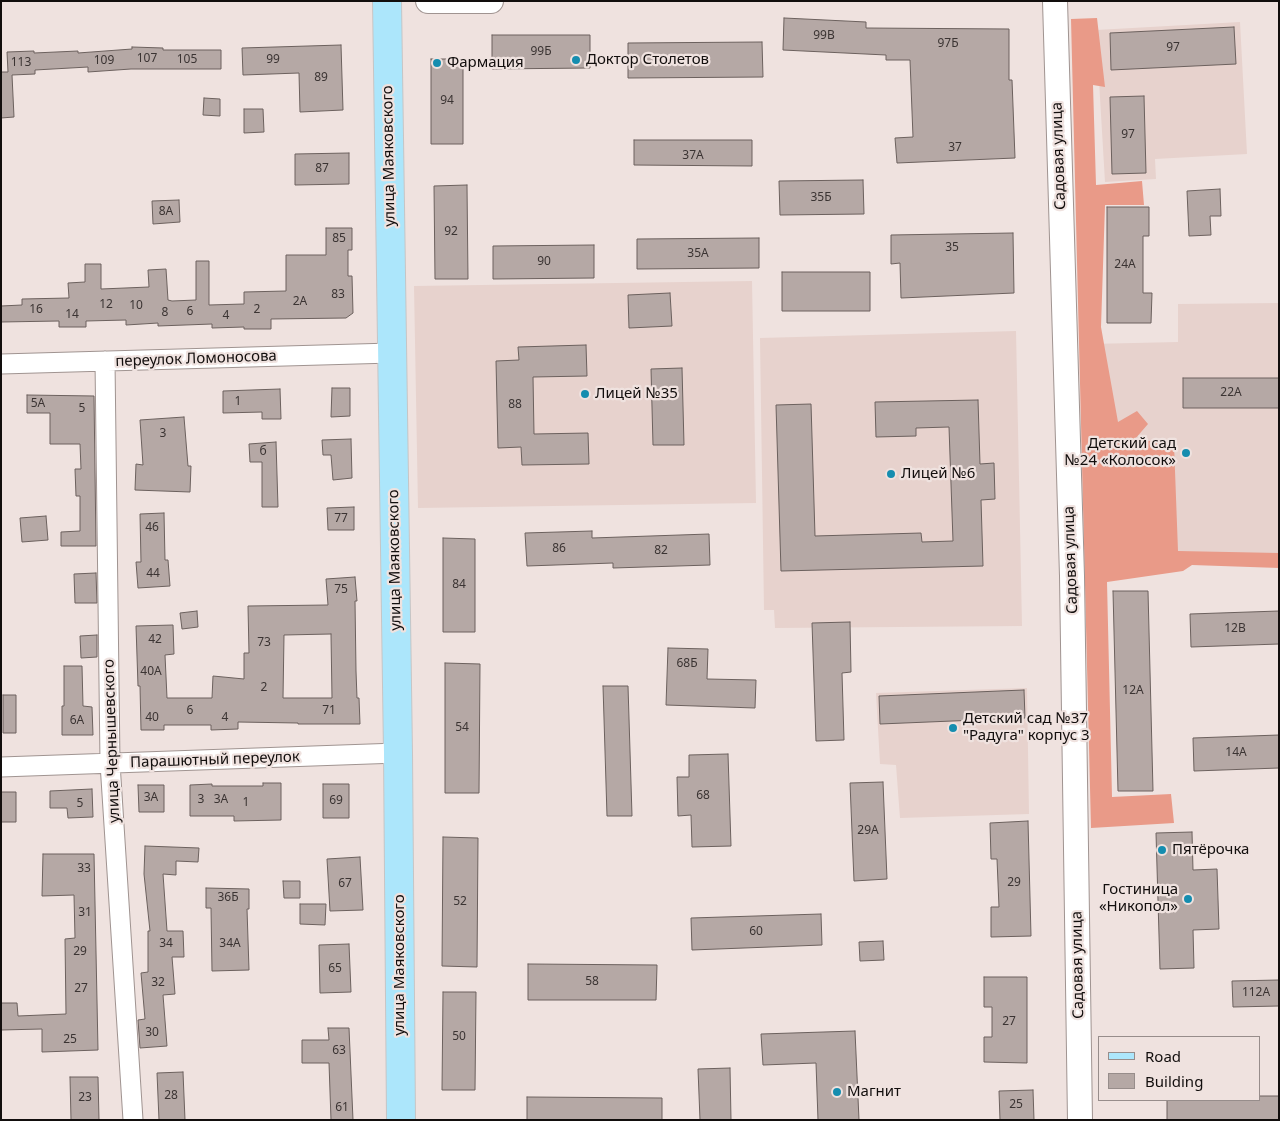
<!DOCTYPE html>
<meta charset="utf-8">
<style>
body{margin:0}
#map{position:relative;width:1280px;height:1121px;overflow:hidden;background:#efe2df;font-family:"Noto Sans",sans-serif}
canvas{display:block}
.frame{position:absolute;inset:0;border:2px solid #120e0d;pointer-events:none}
.legend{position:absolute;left:1098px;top:1036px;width:162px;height:65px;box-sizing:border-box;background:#efe2df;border:1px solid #978d8b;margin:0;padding:6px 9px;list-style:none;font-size:15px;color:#120e0d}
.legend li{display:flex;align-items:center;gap:10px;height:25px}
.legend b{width:25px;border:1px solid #978d8b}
</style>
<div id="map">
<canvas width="1280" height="1121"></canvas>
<div class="frame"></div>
<ul class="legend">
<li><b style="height:6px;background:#ace6fb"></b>Road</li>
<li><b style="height:14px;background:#b5a8a5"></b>Building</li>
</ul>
</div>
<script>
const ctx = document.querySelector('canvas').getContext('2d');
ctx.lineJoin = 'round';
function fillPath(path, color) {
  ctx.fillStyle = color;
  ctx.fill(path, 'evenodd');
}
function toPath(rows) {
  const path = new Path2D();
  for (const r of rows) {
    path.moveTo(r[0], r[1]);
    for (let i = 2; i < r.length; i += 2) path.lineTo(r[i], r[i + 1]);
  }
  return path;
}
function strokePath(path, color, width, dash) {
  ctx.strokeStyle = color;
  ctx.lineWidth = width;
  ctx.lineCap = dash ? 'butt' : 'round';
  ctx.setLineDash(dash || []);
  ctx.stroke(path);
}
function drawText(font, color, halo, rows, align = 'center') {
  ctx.font = font + ' "Noto Sans",sans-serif';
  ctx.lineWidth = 4.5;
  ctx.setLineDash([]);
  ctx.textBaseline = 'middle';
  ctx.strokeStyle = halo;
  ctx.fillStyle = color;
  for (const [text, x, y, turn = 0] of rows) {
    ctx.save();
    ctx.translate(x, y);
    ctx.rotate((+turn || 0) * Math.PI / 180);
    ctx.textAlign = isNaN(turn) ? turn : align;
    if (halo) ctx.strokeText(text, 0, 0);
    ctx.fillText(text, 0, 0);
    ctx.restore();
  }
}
fillPath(toPath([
 [1240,22,1247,154,1155,159,1156,179,1105,182,1096,30],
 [752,281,756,503,418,508,414,286],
 [1279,303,1279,563,1095,566,1090,344,1178,342,1178,304],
 [1016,331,1022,626,775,628,774,610,764,610,760,338],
 [1027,688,1029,814,900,818,896,765,880,764,876,693]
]), '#e7d2cd');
fillPath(toPath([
 [1097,18,1105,87,1093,85,1096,185,1142,181,1144,205,1105,205,1101,327,1118,422,1137,411,1148,424,1135,439,1174,444,1178,551,1279,553,1279,568,1192,565,1183,571,1107,582,1112,797,1171,794,1174,823,1091,828,1071,19]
]), '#e99a88');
const building = toPath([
 [784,18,866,22,866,28,1009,29,1009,80,1012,80,1015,158,897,163,895,138,913,137,910,60,886,60,886,55,783,50,784,18],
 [1234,27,1236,64,1111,70,1110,33,1234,27],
 [492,35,590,35,590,68,492,69,492,35],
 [762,42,763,77,628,78,628,43,762,42],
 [341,45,343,110,300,112,299,73,243,75,242,48,341,45],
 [132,47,163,48,163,50,221,50,221,69,131,69,88,72,88,67,35,70,35,74,12,75,14,117,1,118,1,72,8,72,7,52,34,51,34,53,78,51,78,53,132,49,132,47],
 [431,59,463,59,463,144,431,144,431,59],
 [1144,96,1146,173,1112,174,1110,97,1144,96],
 [204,98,220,99,220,116,203,115,204,98],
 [244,109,263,109,264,132,244,133,244,109],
 [634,140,752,140,752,166,634,165,634,140],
 [349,153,349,184,295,185,295,154,349,153],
 [863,180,864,214,780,215,779,181,863,180],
 [467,185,468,279,435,279,434,186,467,185],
 [1220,189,1221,216,1210,216,1211,235,1189,236,1187,191,1220,189],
 [179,200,180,222,153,224,152,201,179,200],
 [1107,207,1149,207,1149,236,1143,236,1143,293,1152,293,1151,323,1107,323,1107,207],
 [326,228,352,228,352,250,348,250,348,276,352,276,353,313,346,318,271,319,271,329,244,329,244,327,212,328,212,324,158,326,158,323,126,325,126,320,86,321,86,327,59,327,59,321,1,322,1,306,22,305,22,299,69,298,68,283,85,282,85,264,101,264,101,289,149,287,148,270,166,269,168,300,172,301,196,300,196,261,209,261,209,305,244,304,244,292,286,291,286,255,326,255,326,228],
 [1013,233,1014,293,901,298,900,263,891,264,891,235,1013,233],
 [759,238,759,268,637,269,637,239,759,238],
 [594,245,594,278,493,279,493,246,594,245],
 [782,272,870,272,870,311,782,311,782,272],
 [670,293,672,326,629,328,628,295,670,293],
 [586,345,587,376,533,377,534,434,588,433,589,464,522,465,521,447,498,448,496,361,519,360,518,347,586,345],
 [682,368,684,445,653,445,651,369,682,368],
 [1183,378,1279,378,1279,408,1183,408,1183,378],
 [332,388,350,388,350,416,331,417,332,388],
 [280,389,281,419,262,419,262,412,223,413,223,391,280,389],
 [27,395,94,396,96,546,61,546,61,532,80,531,80,496,76,496,75,469,81,469,80,444,50,444,50,413,27,413,27,395],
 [978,400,980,464,994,463,995,499,981,500,983,566,781,571,776,405,811,404,815,536,921,533,922,542,953,541,949,427,916,428,916,436,876,437,875,402,978,400],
 [184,417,188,466,191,466,190,492,135,490,136,464,143,465,140,420,184,417],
 [351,439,352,478,333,480,331,455,323,455,322,440,351,439],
 [276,442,278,507,262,507,262,462,250,462,249,444,276,442],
 [354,507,354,530,328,530,327,508,354,507],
 [164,513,165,560,168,560,170,586,138,588,136,562,141,562,140,514,164,513],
 [46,516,48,540,22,542,20,518,46,516],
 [592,531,592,538,709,534,710,565,613,568,613,563,527,566,525,533,592,531],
 [443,538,475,539,475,632,443,632,443,538],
 [96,573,97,603,75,603,74,574,96,573],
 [355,577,357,601,355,601,356,671,357,698,359,698,360,724,298,724,298,723,238,722,238,729,211,730,211,725,164,725,164,730,141,730,140,686,138,686,136,626,173,625,174,654,165,655,167,698,212,698,213,676,244,679,244,653,249,653,248,606,328,605,326,579,355,577],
 [331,634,332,698,283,698,284,635,331,634],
 [1113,591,1148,591,1153,791,1118,791,1113,591],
 [197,611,198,627,182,629,180,613,197,611],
 [1279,611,1279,644,1191,647,1190,614,1279,611],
 [850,622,851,672,842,673,844,740,816,741,812,623,850,622],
 [97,635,97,657,81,658,80,636,97,635],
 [668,648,708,649,707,679,756,680,755,708,666,705,668,648],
 [445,663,480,664,479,793,445,793,445,663],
 [64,666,82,666,83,706,92,707,93,735,62,735,62,706,64,706,64,666],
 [603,686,628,686,632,816,607,816,603,686],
 [1024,690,1025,718,880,724,879,696,1024,690],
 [3,695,16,695,16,733,3,733,3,695],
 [1279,735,1279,768,1194,771,1193,738,1279,735],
 [728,754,731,846,692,847,691,815,678,816,677,777,689,777,689,755,728,754],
 [883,782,887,879,854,881,850,783,883,782],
 [263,783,281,783,281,820,234,821,234,816,190,816,190,785,212,784,212,786,263,786,263,783],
 [323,784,349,784,349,818,323,818,323,784],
 [138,785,164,785,164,812,139,812,138,785],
 [92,789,93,817,68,818,67,808,50,808,50,791,92,789],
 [1,792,16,792,16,822,1,822,1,792],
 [1028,821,1031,936,991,937,991,907,999,907,997,859,991,859,990,823,1028,821],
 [1192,832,1193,870,1217,869,1219,929,1193,930,1194,968,1160,969,1156,833,1192,832],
 [443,837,478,838,477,967,442,966,443,837],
 [145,846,199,848,198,862,176,861,176,875,163,874,167,931,183,931,184,957,172,957,175,994,163,995,167,1046,140,1048,138,1020,145,1019,141,973,148,972,148,931,150,931,144,874,145,846],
 [43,854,94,854,98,1050,42,1052,42,1029,1,1030,1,1003,17,1003,18,1016,66,1014,65,939,75,938,74,895,42,896,43,854],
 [360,857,363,910,330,911,327,859,360,857],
 [283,881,300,881,300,898,284,898,283,881],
 [206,888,249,889,249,909,247,909,249,970,212,971,211,908,206,908,206,888],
 [300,904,326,904,325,925,300,924,300,904],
 [821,914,822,945,692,950,691,918,821,914],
 [883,941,884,960,860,961,859,942,883,941],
 [349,944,351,992,320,993,319,945,349,944],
 [528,964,657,965,656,1000,528,1000,528,964],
 [984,977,1027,977,1027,1063,984,1062,984,1037,992,1037,992,1007,984,1007,984,977],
 [1279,980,1279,1006,1233,1007,1232,981,1279,980],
 [443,992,476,992,475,1090,442,1090,443,992],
 [328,1028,349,1028,353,1120,331,1120,329,1063,302,1063,302,1040,329,1040,328,1028],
 [855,1031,859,1120,818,1120,816,1063,763,1065,761,1034,855,1031],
 [730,1068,731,1120,700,1120,698,1069,730,1068],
 [183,1072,185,1120,159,1120,157,1073,183,1072],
 [70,1077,98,1077,99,1120,71,1120,70,1077],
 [1033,1090,1034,1120,1000,1120,999,1091,1033,1090],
 [1259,1096,1279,1096,1279,1120,1167,1120,1167,1100,1259,1100,1259,1096],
 [527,1097,662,1098,662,1120,527,1120,527,1097]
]);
fillPath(building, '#b5a8a5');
strokePath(building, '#6c615e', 1);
const minor = toPath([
 [105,361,110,763,133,1120],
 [1,364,392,353],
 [1,767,398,753]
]);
const tertiary = toPath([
 [428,1,491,1],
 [1055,1,1072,576,1080,1120]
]);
const primary = toPath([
 [387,1,398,753,401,1120]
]);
strokePath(minor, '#a09491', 21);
strokePath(tertiary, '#a09491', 26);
strokePath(primary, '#c6c5c5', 30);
strokePath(minor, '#fff', 19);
strokePath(tertiary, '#fff', 24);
strokePath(primary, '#ace6fb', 28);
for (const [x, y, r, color] of [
 [576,60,5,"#158daf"],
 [437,63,5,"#158daf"],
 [585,394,5,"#158daf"],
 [1186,453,5,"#158daf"],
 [891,474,5,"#158daf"],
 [953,728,5,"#158daf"],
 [1162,850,5,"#158daf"],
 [1188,899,5,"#158daf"],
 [837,1092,5,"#158daf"]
]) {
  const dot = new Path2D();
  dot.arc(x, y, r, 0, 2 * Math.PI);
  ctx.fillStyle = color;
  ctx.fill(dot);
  strokePath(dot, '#efe2df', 2);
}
drawText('12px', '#3b3433', null, [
 ["99В",824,36],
 ["97Б",948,44],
 ["97",1173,48],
 ["99Б",541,52],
 ["107",147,59],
 ["105",187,60],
 ["99",273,60],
 ["109",104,61],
 ["113",21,63],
 ["89",321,78],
 ["94",447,101],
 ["97",1128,135],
 ["37",955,148],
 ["37А",693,156],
 ["87",322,169],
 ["35Б",821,198],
 ["8А",166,212],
 ["92",451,232],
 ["85",339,239],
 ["35",952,248],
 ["35А",698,254],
 ["90",544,262],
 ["24А",1125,265],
 ["83",338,295],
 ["2А",300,302],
 ["12",106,305],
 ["10",136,306],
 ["16",36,310],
 ["2",257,310],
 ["6",190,312],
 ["8",165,313],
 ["14",72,315],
 ["4",226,316],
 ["22А",1231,393],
 ["1",238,402],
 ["5А",38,404],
 ["88",515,405],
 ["5",82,409],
 ["3",163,434],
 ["б",263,452],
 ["77",341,519],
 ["46",152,528],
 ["86",559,549],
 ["82",661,551],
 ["44",153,574],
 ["84",459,585],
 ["75",341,590],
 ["12В",1235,629],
 ["42",155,640],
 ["73",264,643],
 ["68Б",687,664],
 ["40А",151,672],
 ["2",264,688],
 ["12А",1133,691],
 ["6",190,711],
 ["71",329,711],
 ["40",152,718],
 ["4",225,718],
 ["6А",77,721],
 ["54",462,728],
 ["14А",1236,753],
 ["68",703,796],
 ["3А",151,798],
 ["3",201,800],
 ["3А",221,800],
 ["69",336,801],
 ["1",246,803],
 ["5",80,804],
 ["29А",868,831],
 ["33",84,869],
 ["29",1014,883],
 ["67",345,884],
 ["36Б",228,898],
 ["52",460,902],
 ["31",85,913],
 ["60",756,932],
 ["34",166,944],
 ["34А",230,944],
 ["29",80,952],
 ["65",335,969],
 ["58",592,982],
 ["32",158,983],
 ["27",81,989],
 ["112А",1256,993],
 ["27",1009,1022],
 ["30",152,1033],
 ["50",459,1037],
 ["25",70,1040],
 ["63",339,1051],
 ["28",171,1096],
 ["23",85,1098],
 ["25",1016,1105],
 ["61",342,1108]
]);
drawText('15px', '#120e0d', '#efe2df', [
 ["Доктор Столетов",586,60],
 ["Фармация",447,63],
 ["Лицей №35",595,394],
 ["Детский сад",1176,444,"right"],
 ["№24 «Колосок»",1176,461,"right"],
 ["Лицей №6",901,474],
 ["Детский сад №37",963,719],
 ["\"Радуга\" корпус 3",963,736],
 ["Пятёрочка",1172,850],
 ["Гостиница",1178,890,"right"],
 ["«Никопол»",1178,907,"right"],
 ["Магнит",847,1092]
], 'left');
drawText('15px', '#120e0d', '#efe2df', [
 ["улица Маяковского",389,156,-91],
 ["Садовая улица",1059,156,-92],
 ["переулок Ломоносова",196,359,-2],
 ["улица Маяковского",395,560,-91],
 ["Садовая улица",1071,560,-92],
 ["улица Чернышевского",112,741,-92],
 ["Парашютный переулок",215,760,-2],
 ["улица Маяковского",400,965,-90],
 ["Садовая улица",1078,965,-91]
]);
</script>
